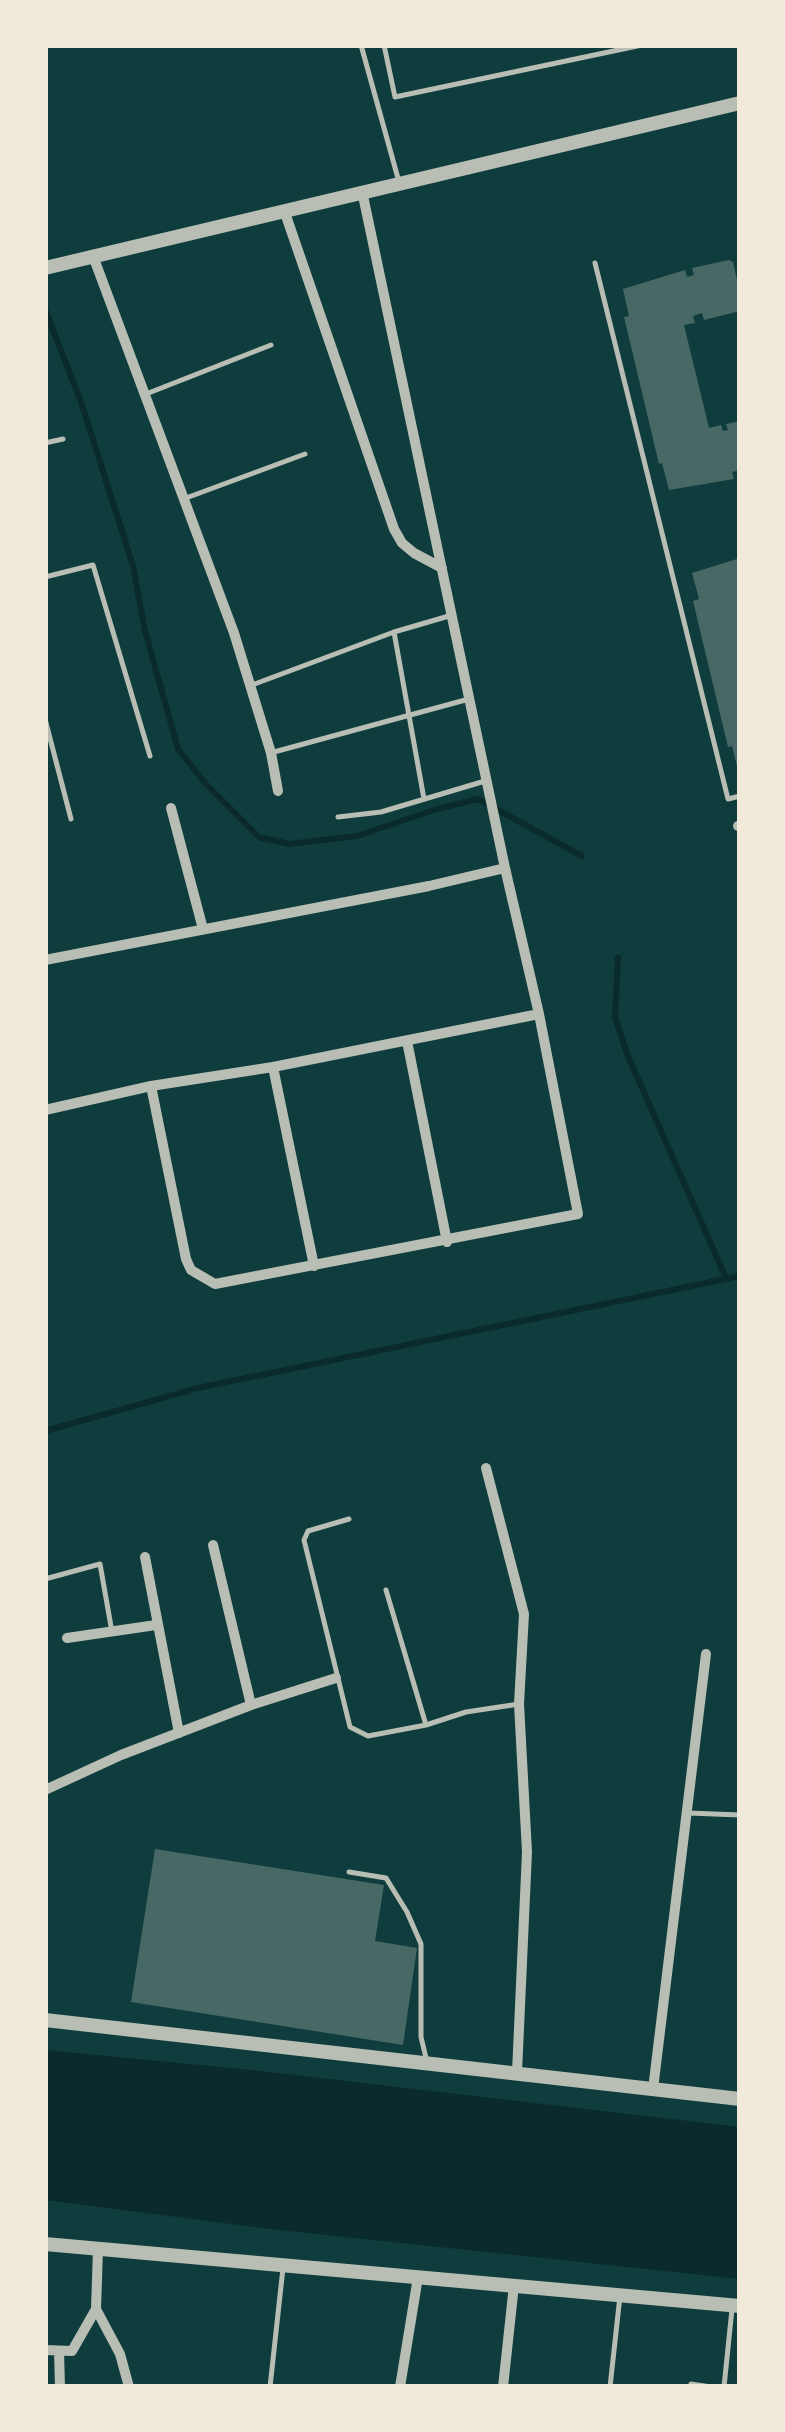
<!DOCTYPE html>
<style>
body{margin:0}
#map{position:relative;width:785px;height:2432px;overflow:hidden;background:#0f3d3e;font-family:Rubik,sans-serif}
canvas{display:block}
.frame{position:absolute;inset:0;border:48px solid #f1e9da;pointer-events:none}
</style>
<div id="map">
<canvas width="785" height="2432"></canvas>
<div class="frame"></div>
</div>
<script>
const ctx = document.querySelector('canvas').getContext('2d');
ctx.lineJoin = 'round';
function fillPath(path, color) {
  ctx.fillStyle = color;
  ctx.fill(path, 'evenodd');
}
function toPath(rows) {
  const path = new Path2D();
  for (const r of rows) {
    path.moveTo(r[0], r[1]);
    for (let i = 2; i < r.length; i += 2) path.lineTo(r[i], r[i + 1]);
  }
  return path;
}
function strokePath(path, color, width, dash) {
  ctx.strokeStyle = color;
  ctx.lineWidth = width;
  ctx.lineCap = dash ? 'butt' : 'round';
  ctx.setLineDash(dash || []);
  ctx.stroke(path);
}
fillPath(toPath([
 [45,2050,252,2070,740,2127,740,2279,270,2229,45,2200]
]), '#0a2a2b');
strokePath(toPath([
 [45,309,82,405,133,566,145,631,178,749,206,784,259,837,289,844,357,836,437,809,478,799,582,856],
 [618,958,615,1017,627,1054,726,1278],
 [45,1431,198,1388,740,1276]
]), '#0a2a2b', 6);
fillPath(toPath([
 [729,260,733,262,740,293,740,311,704,320,702,313,693,316,695,323,684,325,709,428,721,425,723,431,728,430,726,424,740,421,740,479,737,471,732,472,734,479,669,490,662,463,659,464,624,317,629,316,623,289,685,270,687,277,694,275,692,268],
 [740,558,740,774,739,774,732,746,728,747,693,601,699,599,692,573],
 [155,1849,384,1885,375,1941,417,1948,403,2045,131,2002]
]), '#486865');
strokePath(toPath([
 [361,45,399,182],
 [384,45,395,97,642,45],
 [595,263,728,799,740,796],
 [146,394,271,345],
 [45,443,63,439],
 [186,498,305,454],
 [45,577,93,565,150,756],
 [394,632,449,616],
 [252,685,394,632,424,799],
 [45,719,71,819],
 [274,752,469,699],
 [338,817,381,812,485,781],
 [349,1519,308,1531,304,1540,350,1727,368,1736,426,1725,466,1712,519,1704],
 [45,1579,100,1564,112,1632],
 [386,1590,426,1725],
 [688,1813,740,1815],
 [349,1872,386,1878,407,1912,421,1944,421,2037,426,2058],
 [270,2387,283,2268],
 [610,2387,620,2296],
 [690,2387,691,2384,711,2387],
 [724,2387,732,2309]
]), '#b8beb3', 5);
strokePath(toPath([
 [362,191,505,868],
 [284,210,394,529,402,543,414,553,442,568],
 [93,256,234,633,271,753,278,791],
 [171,808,203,929],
 [738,826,740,826],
 [45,960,429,886,505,868,539,1014,578,1214,215,1284,191,1270,186,1259,151,1086],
 [407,1041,447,1242],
 [273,1067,314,1266],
 [45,1110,151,1086,273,1067,539,1014],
 [486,1468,524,1614,519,1704,527,1852,517,2072],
 [213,1545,251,1705],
 [145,1557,179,1733],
 [67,1638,156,1625],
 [45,1790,121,1755,251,1705,336,1678],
 [653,2089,706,1654],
 [98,2249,96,2309,120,2354,129,2387],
 [45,2350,72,2351,96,2309],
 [59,2351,60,2387],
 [400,2387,418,2277],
 [503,2387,514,2285]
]), '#b8beb3', 10);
strokePath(toPath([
 [45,268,740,103],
 [45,2020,740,2099],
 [45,2244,740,2306]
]), '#b8beb3', 14);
</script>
